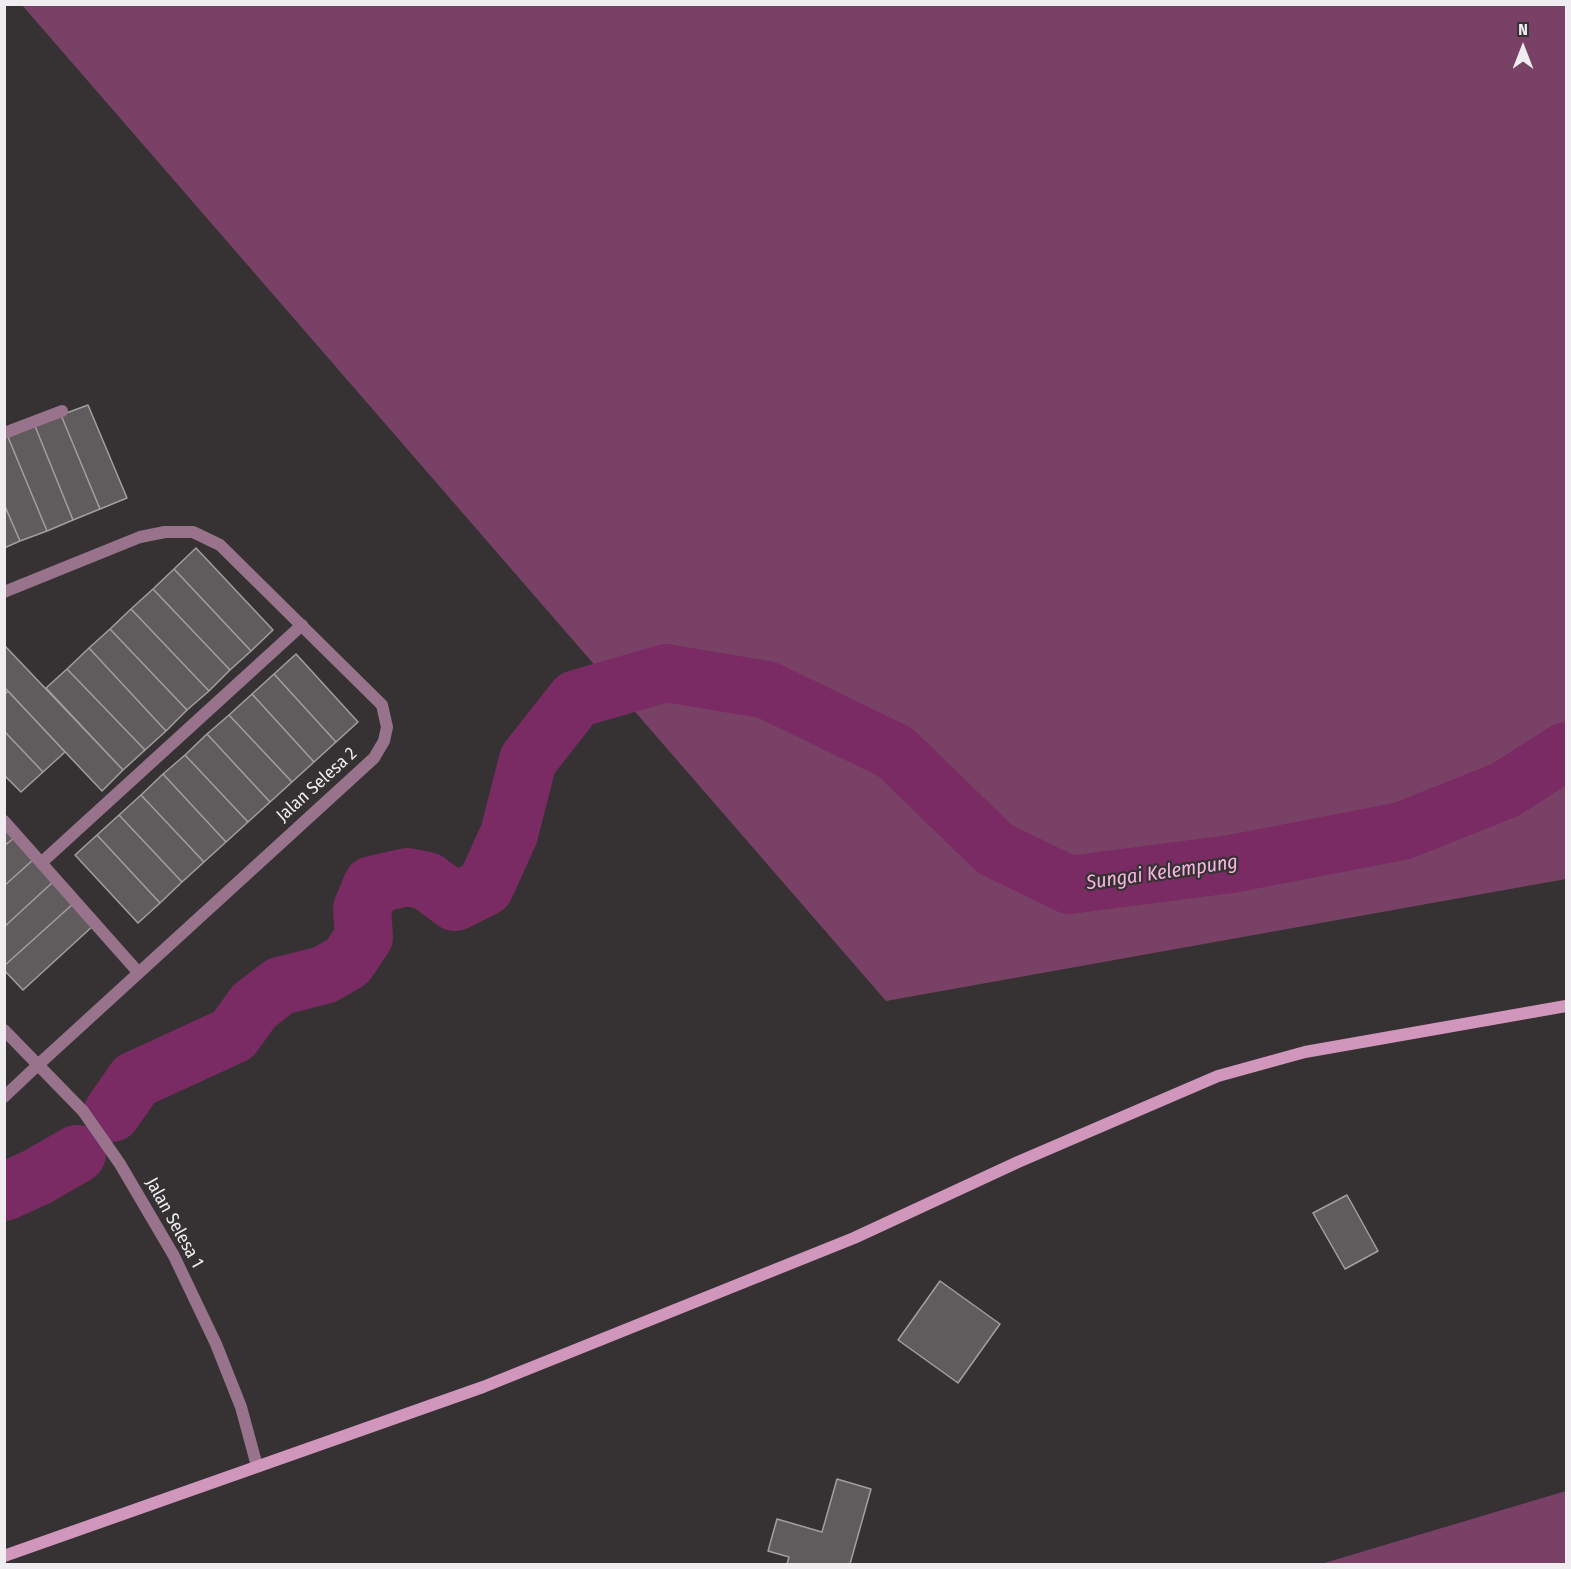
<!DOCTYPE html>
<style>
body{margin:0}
#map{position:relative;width:1571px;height:1569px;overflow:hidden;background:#363234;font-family:"Fira Sans Condensed",sans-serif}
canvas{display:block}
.frame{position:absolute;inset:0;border:6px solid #efedef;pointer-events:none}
.north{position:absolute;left:1493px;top:18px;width:60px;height:60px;-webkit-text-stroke:4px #363234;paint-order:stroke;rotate:0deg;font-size:16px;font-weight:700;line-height:24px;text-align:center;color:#efedef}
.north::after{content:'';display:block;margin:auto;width:21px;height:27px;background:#efedef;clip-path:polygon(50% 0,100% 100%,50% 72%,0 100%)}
</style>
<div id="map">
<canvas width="1571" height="1569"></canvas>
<div class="frame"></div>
<div class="north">N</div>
</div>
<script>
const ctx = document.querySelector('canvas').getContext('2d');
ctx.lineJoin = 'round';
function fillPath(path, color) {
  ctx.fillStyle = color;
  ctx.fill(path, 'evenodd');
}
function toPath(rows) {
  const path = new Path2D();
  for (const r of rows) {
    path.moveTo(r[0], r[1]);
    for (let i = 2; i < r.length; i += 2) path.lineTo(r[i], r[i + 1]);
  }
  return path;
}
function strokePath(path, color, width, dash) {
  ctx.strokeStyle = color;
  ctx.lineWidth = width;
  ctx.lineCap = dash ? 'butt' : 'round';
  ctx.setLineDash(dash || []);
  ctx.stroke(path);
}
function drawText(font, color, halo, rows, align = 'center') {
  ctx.font = font + ' "Fira Sans Condensed",sans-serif';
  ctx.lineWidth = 4.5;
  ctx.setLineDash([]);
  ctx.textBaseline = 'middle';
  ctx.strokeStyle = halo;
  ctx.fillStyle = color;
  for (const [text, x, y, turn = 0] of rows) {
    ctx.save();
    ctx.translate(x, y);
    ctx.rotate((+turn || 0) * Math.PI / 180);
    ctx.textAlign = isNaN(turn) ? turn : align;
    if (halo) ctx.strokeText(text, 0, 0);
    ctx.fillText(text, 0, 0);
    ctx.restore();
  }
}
fillPath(toPath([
 [22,5,1566,5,1566,879,886,1001],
 [1566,1491,1566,1564,1321,1564]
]), '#794166');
strokePath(toPath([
 [112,1113,135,1080,233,1035,254,1006,280,986,324,975,347,962,364,937,362,909,372,885,407,877,427,881,455,902,485,887,509,834,528,760,576,699,666,673,767,690,895,752,995,849,1069,885,1231,864,1402,831,1505,790,1566,751],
 [4,1192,37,1177,77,1154]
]), '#7a2b63', 58);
const building = toPath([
 [88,405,127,498,100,509,61,415,88,405],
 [61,415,100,509,73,520,35,426,61,415],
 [35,426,73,520,47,531,8,437,35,426],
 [8,437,47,531,20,541,4,504,4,438,8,437],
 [4,504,20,541,4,548,4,504],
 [196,548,273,630,251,651,174,569,196,548],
 [174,569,251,651,230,670,153,589,174,569],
 [153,589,230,670,209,691,131,609,153,589],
 [131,609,209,691,187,710,110,629,131,609],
 [110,629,187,710,166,731,89,648,110,629],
 [4,645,123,770,102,791,4,687,4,645],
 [89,648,166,731,145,750,67,669,89,648],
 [296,654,358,722,336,742,274,674,296,654],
 [67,669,145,750,123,770,46,688,67,669],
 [274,674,336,742,314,762,252,694,274,674],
 [8,691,65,752,43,772,4,731,4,695,8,691],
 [252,694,314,762,292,782,229,715,252,694],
 [229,715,292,782,270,802,207,734,229,715],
 [4,731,43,772,21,792,4,775,4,731],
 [207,734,270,802,248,822,185,755,207,734],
 [185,755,248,822,226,842,163,774,185,755],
 [163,774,226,842,204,862,141,795,163,774],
 [141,795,204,862,182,882,119,815,141,795],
 [119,815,182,882,160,903,97,835,119,815],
 [4,827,14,838,4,846,4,827],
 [97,835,160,903,138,923,75,855,97,835],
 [14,838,34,859,4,886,4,846,14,838],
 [34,859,54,881,4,927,4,886,34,859],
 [54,881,74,903,4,966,4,927,54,881],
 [74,903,94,925,23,990,4,970,4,966,74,903],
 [1347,1195,1378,1251,1345,1269,1313,1213,1347,1195],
 [940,1281,1000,1324,958,1383,898,1340,940,1281],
 [837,1479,871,1489,850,1564,787,1564,789,1557,768,1551,777,1519,822,1532,837,1479]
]);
fillPath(building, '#605c5e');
strokePath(building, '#a39fa1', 1.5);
strokePath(toPath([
 [4,433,62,411],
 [4,821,138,972],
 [41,863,302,625],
 [4,1097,39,1064]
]), '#98738b', 12);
strokePath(toPath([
 [4,592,140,537,165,532,193,532,220,545,382,705,387,727,384,741,374,758,39,1064],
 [4,1030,83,1111,120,1164,174,1256,216,1344,241,1407,257,1466]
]), '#98738b', 12);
strokePath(toPath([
 [4,1556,483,1387,854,1238,1018,1162,1218,1076,1305,1052,1566,1006]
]), '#d196bc', 12);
drawText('18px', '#efedef', '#363234', [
 ["Jalan Selesa 2",317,785,-42],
 ["Jalan Selesa 1",174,1223,61]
]);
drawText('italic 20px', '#f8b5e0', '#363234', [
 ["Sungai Kelempung",1162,873,-8]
]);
</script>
